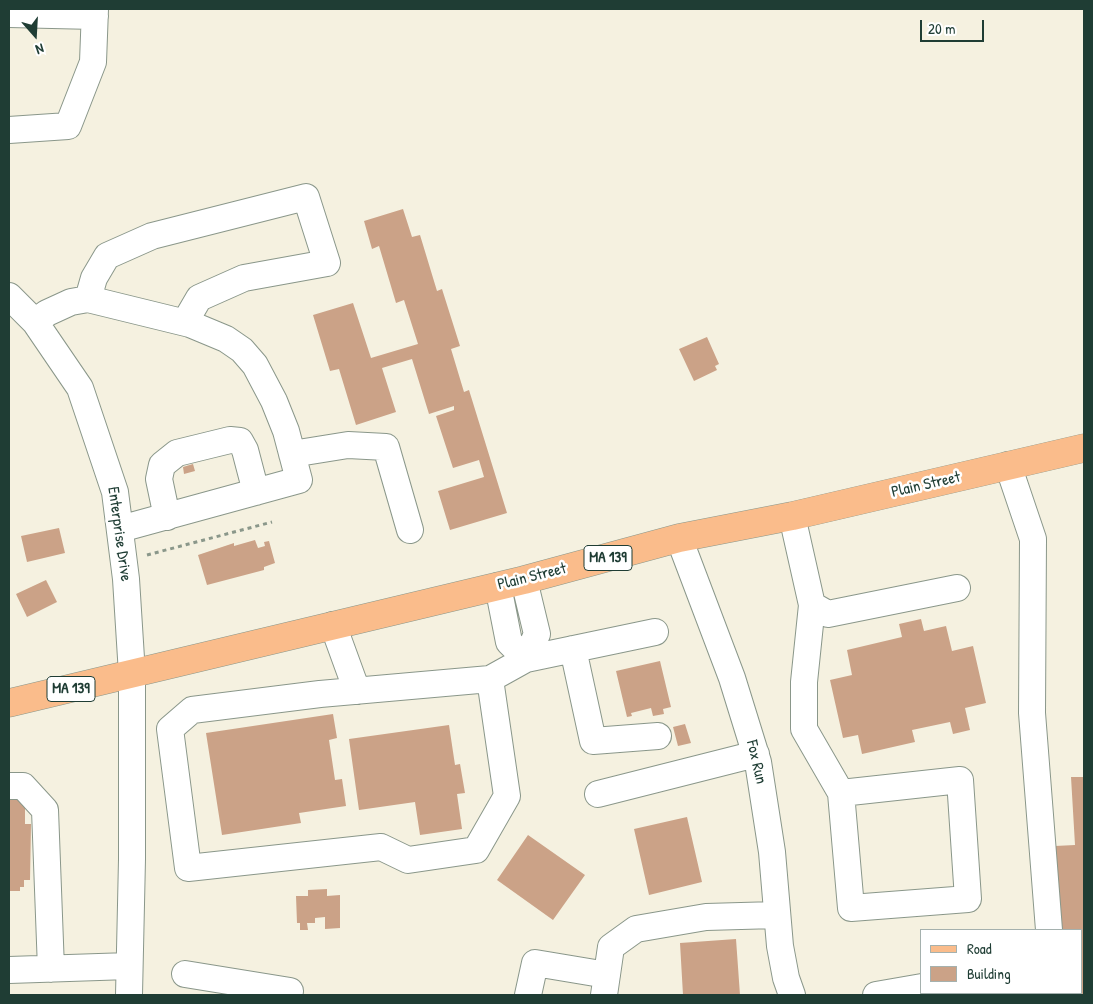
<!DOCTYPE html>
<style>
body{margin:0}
#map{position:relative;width:1093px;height:1004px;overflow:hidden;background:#f5f1e0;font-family:"Patrick Hand",sans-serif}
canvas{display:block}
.frame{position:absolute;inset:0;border:10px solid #1f3d34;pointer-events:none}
.legend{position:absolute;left:920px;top:929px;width:162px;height:65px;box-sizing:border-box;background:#fff;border:1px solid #a5b1ae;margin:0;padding:6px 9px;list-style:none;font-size:15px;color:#1f3d34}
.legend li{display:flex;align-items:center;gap:10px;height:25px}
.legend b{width:25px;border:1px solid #a5b1ae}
.north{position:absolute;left:10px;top:10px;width:50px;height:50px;-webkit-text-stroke:4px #fff;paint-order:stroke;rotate:161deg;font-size:14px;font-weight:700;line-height:20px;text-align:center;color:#1f3d34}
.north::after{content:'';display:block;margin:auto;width:18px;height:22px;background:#1f3d34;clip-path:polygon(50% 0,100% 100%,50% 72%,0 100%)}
.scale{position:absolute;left:920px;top:20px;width:64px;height:22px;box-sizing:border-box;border:2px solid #1f3d34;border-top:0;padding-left:6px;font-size:15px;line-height:18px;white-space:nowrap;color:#1f3d34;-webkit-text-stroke:4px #fff;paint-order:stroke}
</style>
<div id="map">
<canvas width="1093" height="1004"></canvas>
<div class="frame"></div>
<ul class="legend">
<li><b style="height:6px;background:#fabc8b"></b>Road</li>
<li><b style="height:14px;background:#cba287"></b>Building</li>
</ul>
<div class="north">N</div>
<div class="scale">20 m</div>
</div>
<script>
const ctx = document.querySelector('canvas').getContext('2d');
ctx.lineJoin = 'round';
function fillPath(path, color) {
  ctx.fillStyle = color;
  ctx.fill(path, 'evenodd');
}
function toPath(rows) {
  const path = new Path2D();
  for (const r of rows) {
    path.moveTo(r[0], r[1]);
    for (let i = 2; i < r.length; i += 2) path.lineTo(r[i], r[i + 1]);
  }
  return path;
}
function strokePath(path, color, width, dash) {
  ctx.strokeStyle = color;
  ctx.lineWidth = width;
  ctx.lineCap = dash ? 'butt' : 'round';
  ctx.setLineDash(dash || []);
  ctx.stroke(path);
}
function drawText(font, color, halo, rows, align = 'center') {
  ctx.font = font + ' "Patrick Hand",sans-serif';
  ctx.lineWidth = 5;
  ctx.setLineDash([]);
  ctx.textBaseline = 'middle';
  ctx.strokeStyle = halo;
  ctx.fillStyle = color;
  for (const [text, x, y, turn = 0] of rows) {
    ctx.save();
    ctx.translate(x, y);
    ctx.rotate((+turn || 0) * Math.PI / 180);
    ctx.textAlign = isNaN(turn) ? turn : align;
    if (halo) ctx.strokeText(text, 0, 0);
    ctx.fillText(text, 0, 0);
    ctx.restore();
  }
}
fillPath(toPath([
 [403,209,412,237,420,235,437,291,442,289,460,346,451,349,464,392,469,390,507,513,450,530,438,491,484,477,479,460,453,468,436,416,454,410,454,406,429,414,412,359,382,368,396,412,356,425,339,369,330,371,313,315,353,303,371,358,418,344,404,300,396,303,379,246,372,249,364,221],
 [707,337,719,364,715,366,717,370,694,381,679,349],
 [193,464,195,471,184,474,183,467],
 [59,528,65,553,27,562,21,536],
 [255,540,258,548,265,546,264,542,269,541,275,563,264,567,264,570,207,585,198,555,234,543,234,546],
 [46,580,57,602,27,617,16,594],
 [921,619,924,631,946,626,952,651,973,646,986,703,965,708,970,730,953,734,950,722,912,730,915,742,862,754,858,735,843,738,830,680,852,675,847,650,902,637,899,624],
 [660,661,671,707,663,709,664,714,653,716,651,708,631,713,632,716,627,717,616,671],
 [333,714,337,738,329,740,335,780,342,779,346,806,299,813,301,823,222,835,206,733],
 [685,724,691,743,678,746,673,727],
 [449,725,455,765,460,764,465,793,457,794,462,829,420,835,415,802,359,810,349,739],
 [1071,777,1084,777,1084,995,1064,995,1064,993,1082,993,1082,930,1060,930,1055,846,1075,845],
 [9,791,21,791,21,804,25,804,25,824,31,824,30,880,24,880,24,887,20,887,20,891,9,891],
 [687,817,702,882,649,895,634,829],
 [528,835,585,875,553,920,497,880],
 [327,889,327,896,340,895,340,928,325,929,325,917,315,918,315,923,307,923,308,930,300,930,300,923,297,923,296,896,308,896,308,890],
 [736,939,740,995,683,995,680,943]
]), '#cba287');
const minor = toPath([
 [9,14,95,16],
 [9,130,68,126,93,62,95,9],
 [9,296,35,322,80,388,115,492,126,579,132,674,132,859,129,995],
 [88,299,94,278,107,256,152,236,306,197,327,263,244,278,199,298,185,322],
 [35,322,47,313,71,302,88,299,190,324,226,339,242,350,255,365,274,401,286,431,299,480,120,529],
 [292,454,348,445,386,447,410,530],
 [1008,465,1033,539,1032,713,1049,930],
 [792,516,812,605,804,682,804,729,841,793,851,908,968,899,960,780,841,793],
 [167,517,159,479,162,465,177,453,230,440,240,441,245,450,256,492],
 [679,538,732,678,758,762,772,852,780,946,786,978,792,995],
 [524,580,537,634,526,659],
 [498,586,509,642,526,659],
 [812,605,828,614,957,588],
 [333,625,357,691],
 [573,649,593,741,658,736],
 [490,679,507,796,476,850,408,860,381,847,188,868,170,729,192,710,320,694,490,679,526,659,655,632],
 [9,786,23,786,45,810,51,969],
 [598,794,756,754],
 [9,970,129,966],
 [185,974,290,991,289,995],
 [986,993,987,995],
 [1053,993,1054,995],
 [528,995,535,963,607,975],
 [604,995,611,947,636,929,706,917,776,915],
 [876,995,922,987]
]);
const major = toPath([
 [9,703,524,580,679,538,792,516,1084,448]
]);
strokePath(minor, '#8a978a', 28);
strokePath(major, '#8a978a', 29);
strokePath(toPath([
 [147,555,272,522]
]), '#8a978a', 3, [4, 4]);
strokePath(minor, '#fff', 26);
strokePath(major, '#fabc8b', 28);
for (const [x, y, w] of [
 [608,558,48],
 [71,689,48]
]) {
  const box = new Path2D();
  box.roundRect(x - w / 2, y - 12.5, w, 25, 4);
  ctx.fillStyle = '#fff';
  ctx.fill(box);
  strokePath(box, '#1f3d34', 1);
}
drawText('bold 15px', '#1f3d34', null, [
 ["MA 139",608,558],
 ["MA 139",71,689]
]);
drawText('16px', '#1f3d34', '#fff', [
 ["Plain Street",926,485,-13],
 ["Enterprise Drive",119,534,82],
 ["Plain Street",532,577,-14],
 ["Fox Run",756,762,77]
]);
</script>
